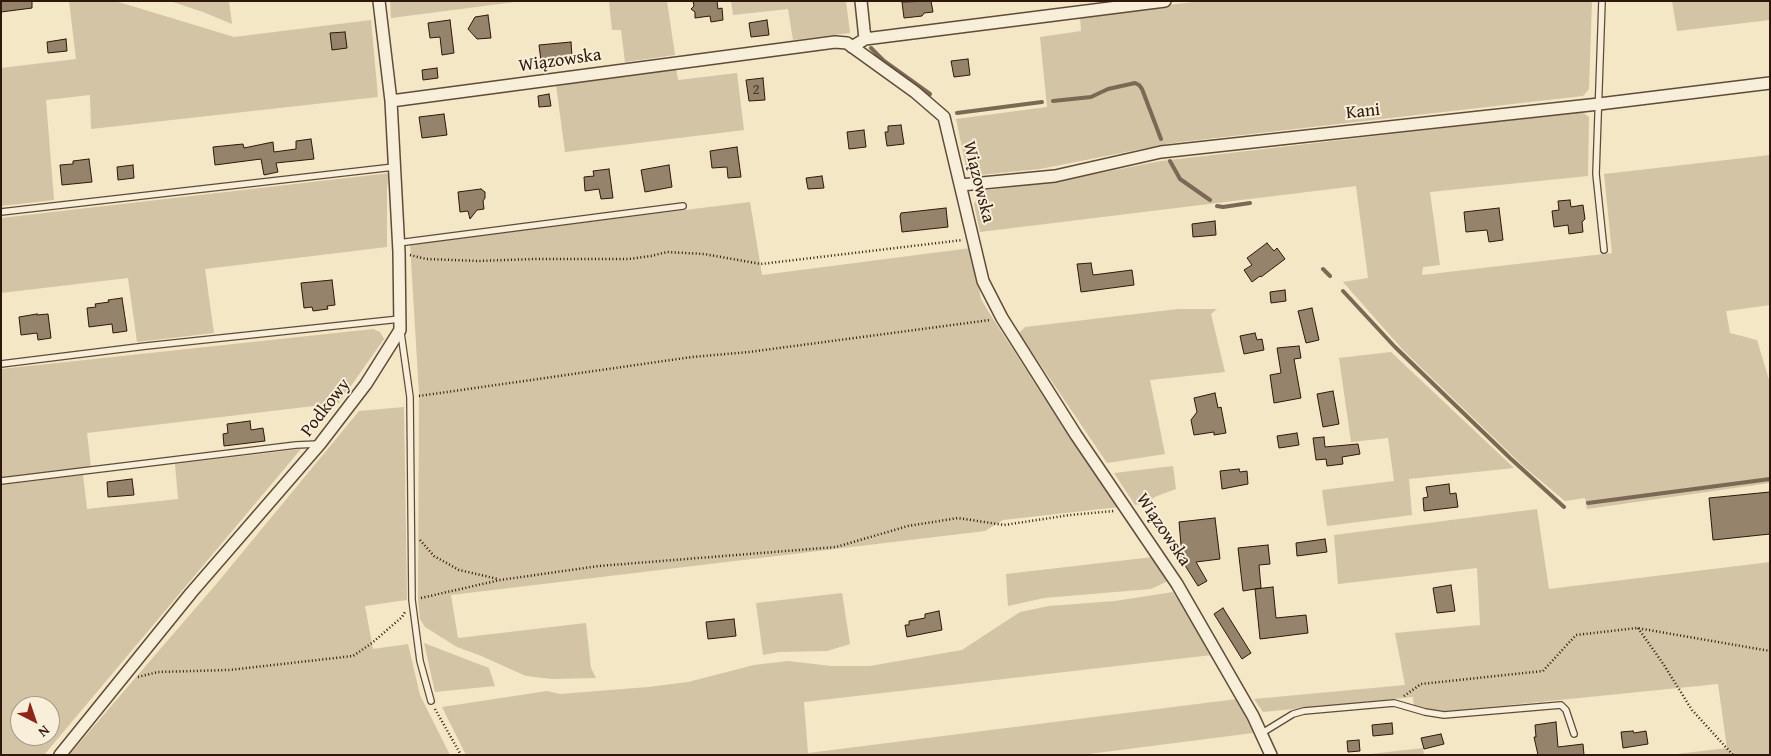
<!DOCTYPE html>
<meta charset="utf-8">
<style>
body{margin:0}
#map{position:relative;width:1771px;height:756px;overflow:hidden;background:#f3e7c5;font-family:"Gentium Book Plus",serif}
canvas{display:block}
.frame{position:absolute;inset:0;border:2px solid #2f170b;pointer-events:none}
.north{position:absolute;left:10px;top:696px;width:50px;height:50px;box-sizing:border-box;background:#f7efd9;border:1px solid #a79987;border-radius:50%;rotate:139deg;font-size:14px;font-weight:700;line-height:20px;text-align:center;color:#2f170b}
.north::after{content:'';display:block;margin:auto;width:18px;height:22px;background:#8f2418;clip-path:polygon(50% 0,100% 100%,50% 72%,0 100%)}
</style>
<div id="map">
<canvas width="1771" height="756"></canvas>
<div class="frame"></div>
<div class="north">N</div>
</div>
<script>
const ctx = document.querySelector('canvas').getContext('2d');
ctx.lineJoin = 'round';
function fillPath(path, color) {
  ctx.fillStyle = color;
  ctx.fill(path, 'evenodd');
}
function toPath(rows) {
  const path = new Path2D();
  for (const r of rows) {
    path.moveTo(r[0], r[1]);
    for (let i = 2; i < r.length; i += 2) path.lineTo(r[i], r[i + 1]);
  }
  return path;
}
function strokePath(path, color, width, dash) {
  ctx.strokeStyle = color;
  ctx.lineWidth = width;
  ctx.lineCap = dash ? 'butt' : 'round';
  ctx.setLineDash(dash || []);
  ctx.stroke(path);
}
function drawText(font, color, halo, rows, align = 'center') {
  ctx.font = font + ' "Gentium Book Plus",serif';
  ctx.lineWidth = 4;
  ctx.setLineDash([]);
  ctx.textBaseline = 'middle';
  ctx.strokeStyle = halo;
  ctx.fillStyle = color;
  for (const [text, x, y, turn = 0] of rows) {
    ctx.save();
    ctx.translate(x, y);
    ctx.rotate((+turn || 0) * Math.PI / 180);
    ctx.textAlign = isNaN(turn) ? turn : align;
    if (halo) ctx.strokeText(text, 0, 0);
    ctx.fillText(text, 0, 0);
    ctx.restore();
  }
}
fillPath(toPath([
 [69,1,113,1,122,3,234,37,371,20,378,97,91,129,90,95,46,100,54,200,1,206,1,68,76,59],
 [170,1,229,1,232,24,203,12],
 [390,1,523,1,391,18],
 [609,1,667,1,675,55,625,62,621,30,612,30],
 [731,1,846,1,850,33,793,40,788,9,733,15],
 [1201,1,1592,1,1589,89,1583,96,1172,143,1040,169,979,175,966,167,956,119,1047,107,1040,37,1081,31,1080,16],
 [1672,1,1770,1,1770,20,1677,31],
 [676,67,678,80,737,73,744,130,565,152,556,85],
 [1582,112,1589,117,1588,176,1430,192,1440,265,1423,267,1422,275,1612,253,1604,174,1770,155,1770,305,1726,311,1730,333,1757,340,1770,383,1770,483,1587,509,1585,498,1565,501,1523,466,1404,351,1343,282,1368,278,1356,186,980,232,974,204,981,191,1038,184,1080,177,1161,161],
 [390,173,387,187,387,247,205,269,214,333,137,342,128,278,1,293,1,218],
 [750,202,762,275,971,248,981,299,988,311,1041,393,1119,507,1003,520,985,531,451,595,458,638,586,623,591,668,596,678,552,679,526,676,479,655,457,647,425,627,420,619,418,599,419,394,410,244],
 [1178,309,1217,309,1211,314,1225,372,1150,380,1165,454,1107,463,1019,333,1025,327],
 [373,329,380,332,384,339,339,403,87,433,91,467,1,478,1,369],
 [1391,352,1514,468,1409,479,1412,515,1327,526,1322,490,1394,481,1388,438,1351,442,1339,358],
 [404,407,407,600,365,606,373,649,408,644,420,695,450,755,69,755,218,582,359,411],
 [301,449,44,755,1,755,1,485,83,475,87,509,178,499,175,464],
 [20,706,50,706,50,736,20,736],
 [1173,466,1176,489,1157,496,1145,503,1135,505,1114,473],
 [1537,509,1549,589,1770,562,1770,755,1669,755,1727,748,1718,684,1440,712,1414,707,1413,697,1263,712,1254,699,1405,685,1395,633,1480,625,1477,568,1338,584,1334,535],
 [1153,557,1168,581,1151,589,1044,598,1008,606,1006,574],
 [1173,592,1212,655,804,702,808,753,1237,699,1253,733,1081,755,466,755,442,707,547,691,560,694,648,687,688,682,754,665,788,661,831,666,870,666,962,650,1020,612,1049,606,1115,601],
 [842,593,850,644,827,651,779,652,763,655,756,603],
 [424,643,489,668,495,686,435,692],
 [1423,748,1424,755,1362,755]
]), '#d2c4a5');
strokePath(toPath([
 [871,48,884,61,930,94],
 [1053,101,1091,97,1108,89,1135,83,1139,85,1142,89,1161,139],
 [957,113,1042,102],
 [1170,161,1180,179,1210,200],
 [1217,206,1223,207,1250,203],
 [1323,269,1330,276],
 [1343,291,1395,347,1510,458,1564,507],
 [1588,503,1770,479]
]), '#7c6955', 4);
const building = toPath([
 [1,1,32,1,32,8,1,12,1,1],
 [693,1,717,1,718,9,722,8,723,20,711,22,710,16,695,18,695,12,691,9,694,6,693,1],
 [931,1,933,12,924,13,922,16,904,18,902,2,931,1],
 [488,15,491,38,477,39,468,29,475,17,488,15],
 [450,20,454,53,442,55,440,37,430,38,428,23,450,20],
 [767,20,769,35,751,37,749,23,767,20],
 [345,32,347,48,332,50,330,33,345,32],
 [66,39,67,51,48,53,47,42,66,39],
 [571,42,572,57,541,61,539,45,571,42],
 [968,59,970,75,954,77,951,61,968,59],
 [437,68,438,78,423,80,422,70,437,68],
 [763,78,765,100,749,101,746,80,763,78],
 [549,94,551,106,539,107,538,96,549,94],
 [444,114,447,135,422,138,419,117,444,114],
 [901,125,904,144,887,146,885,132,888,132,888,126,901,125],
 [864,130,866,147,849,149,847,132,864,130],
 [311,139,314,159,276,163,278,172,264,175,261,159,215,165,213,147,243,144,244,148,273,142,274,152,296,149,296,141,311,139],
 [737,147,741,177,728,178,727,167,712,168,710,151,737,147],
 [89,159,92,182,62,185,60,165,73,164,73,161,89,159],
 [133,165,134,178,118,180,117,167,133,165],
 [669,165,672,187,645,192,641,170,669,165],
 [609,169,613,198,601,199,599,189,585,191,584,177,594,176,593,171,609,169],
 [822,176,824,188,808,189,806,178,822,176],
 [481,189,485,192,485,198,483,201,484,209,477,210,470,219,468,211,460,212,458,192,481,189],
 [1570,200,1571,207,1583,205,1585,219,1582,222,1583,232,1569,234,1568,225,1554,227,1552,211,1559,210,1558,201,1570,200],
 [946,208,948,227,902,232,900,216,901,213,946,208],
 [1499,208,1503,240,1489,242,1487,230,1466,232,1464,212,1499,208],
 [1215,221,1216,235,1193,237,1192,224,1215,221],
 [1267,243,1274,251,1277,248,1285,259,1261,277,1260,276,1252,282,1244,270,1252,265,1247,258,1267,243],
 [1091,263,1093,275,1132,270,1134,285,1081,292,1077,264,1091,263],
 [332,280,335,305,327,306,328,309,313,311,312,307,304,308,301,283,332,280],
 [1285,290,1286,301,1271,303,1270,292,1285,290],
 [122,298,127,331,113,333,112,324,89,327,87,308,96,307,95,304,109,302,108,300,122,298],
 [1312,308,1319,340,1306,343,1298,311,1312,308],
 [37,314,37,315,48,314,51,338,38,340,37,333,21,335,19,317,37,314],
 [1255,333,1257,340,1262,339,1264,350,1244,354,1240,336,1255,333],
 [1299,346,1301,358,1294,359,1301,398,1274,403,1270,375,1281,373,1277,348,1299,346],
 [1333,391,1339,424,1323,427,1317,394,1333,391],
 [1215,393,1218,408,1221,407,1226,433,1214,435,1214,432,1194,435,1191,420,1197,412,1194,398,1215,393],
 [250,421,251,430,263,428,265,441,224,446,223,434,228,433,227,424,250,421],
 [1297,433,1299,445,1279,448,1277,436,1297,433],
 [1324,437,1325,447,1358,444,1360,454,1342,457,1343,464,1327,466,1326,459,1316,460,1313,438,1324,437],
 [1239,469,1240,472,1247,471,1248,484,1222,489,1220,471,1239,469],
 [132,479,134,495,108,497,107,482,132,479],
 [1449,484,1450,494,1456,493,1458,507,1424,511,1423,498,1428,497,1426,487,1449,484],
 [1770,492,1770,534,1713,540,1709,498,1770,492],
 [1215,518,1220,559,1196,562,1207,581,1198,586,1179,556,1182,556,1179,522,1215,518],
 [1325,539,1327,552,1297,556,1296,543,1325,539],
 [1268,545,1270,564,1259,565,1261,588,1243,591,1238,548,1268,545],
 [1451,585,1455,611,1437,613,1433,588,1451,585],
 [1273,587,1276,618,1306,615,1308,633,1260,639,1255,589,1273,587],
 [1223,608,1251,653,1242,659,1214,614,1223,608],
 [939,611,942,630,907,637,905,625,909,625,909,621,925,618,925,614,939,611],
 [734,619,736,636,708,639,706,622,734,619],
 [1556,722,1558,747,1583,744,1584,755,1538,755,1534,737,1536,737,1535,725,1556,722],
 [1392,723,1393,734,1373,736,1372,725,1392,723],
 [1633,731,1634,733,1646,731,1648,744,1623,748,1621,732,1633,731],
 [1441,734,1444,744,1424,749,1421,738,1441,734],
 [1359,740,1360,751,1348,752,1347,741,1359,740]
]);
fillPath(building, '#95836c');
strokePath(building, '#2f170b', 1);
const lane = toPath([
 [1602,1,1596,174,1604,250],
 [1,212,394,167],
 [398,243,683,206],
 [401,333,410,397,412,600,420,661,431,701],
 [1,364,146,346,400,319],
 [1,481,296,445,319,444],
 [1262,733,1293,714,1304,711,1394,703,1425,712,1444,715,1561,705,1566,710,1574,734]
]);
const street = toPath([
 [861,1,865,39],
 [852,47,865,39,1165,1],
 [391,101,835,42,847,43,915,92,944,117,983,281,1002,318,1076,435,1177,584,1253,716,1271,755],
 [961,185,1055,176,1161,152,1599,104,1770,83],
 [60,755,191,593,320,444,366,384,400,330,399,252,391,101,379,1]
]);
strokePath(lane, '#604b3a', 8);
strokePath(street, '#604b3a', 14);
strokePath(toPath([
 [410,255,426,259,479,261,535,259,629,259,651,256,667,252,704,254,761,264,963,240],
 [419,396,692,357,749,352,990,320],
 [420,540,434,556,459,570,498,579],
 [421,598,500,580,599,566,836,547,908,526,958,518,1004,525,1070,515,1114,511],
 [1638,628,1664,665,1692,710,1733,755],
 [138,677,158,672,229,670,353,656,372,643,402,617,405,612],
 [1404,696,1421,684,1543,671,1576,635,1637,628,1770,651],
 [435,709,461,755]
]), '#2f170b', 2.5, [1, 2.5]);
strokePath(lane, '#f7efd9', 5.5);
strokePath(street, '#f7efd9', 11);
drawText('15px', '#483223', null, [
 ["2",756,90]
]);
drawText('18px', '#2f170b', '#f7efd9', [
 ["Wiązowska",560,61,-8],
 ["Kani",1363,112,-6],
 ["Wiązowska",978,182,76],
 ["Podkowy",326,408,-52],
 ["Wiązowska",1163,530,56]
]);
</script>
